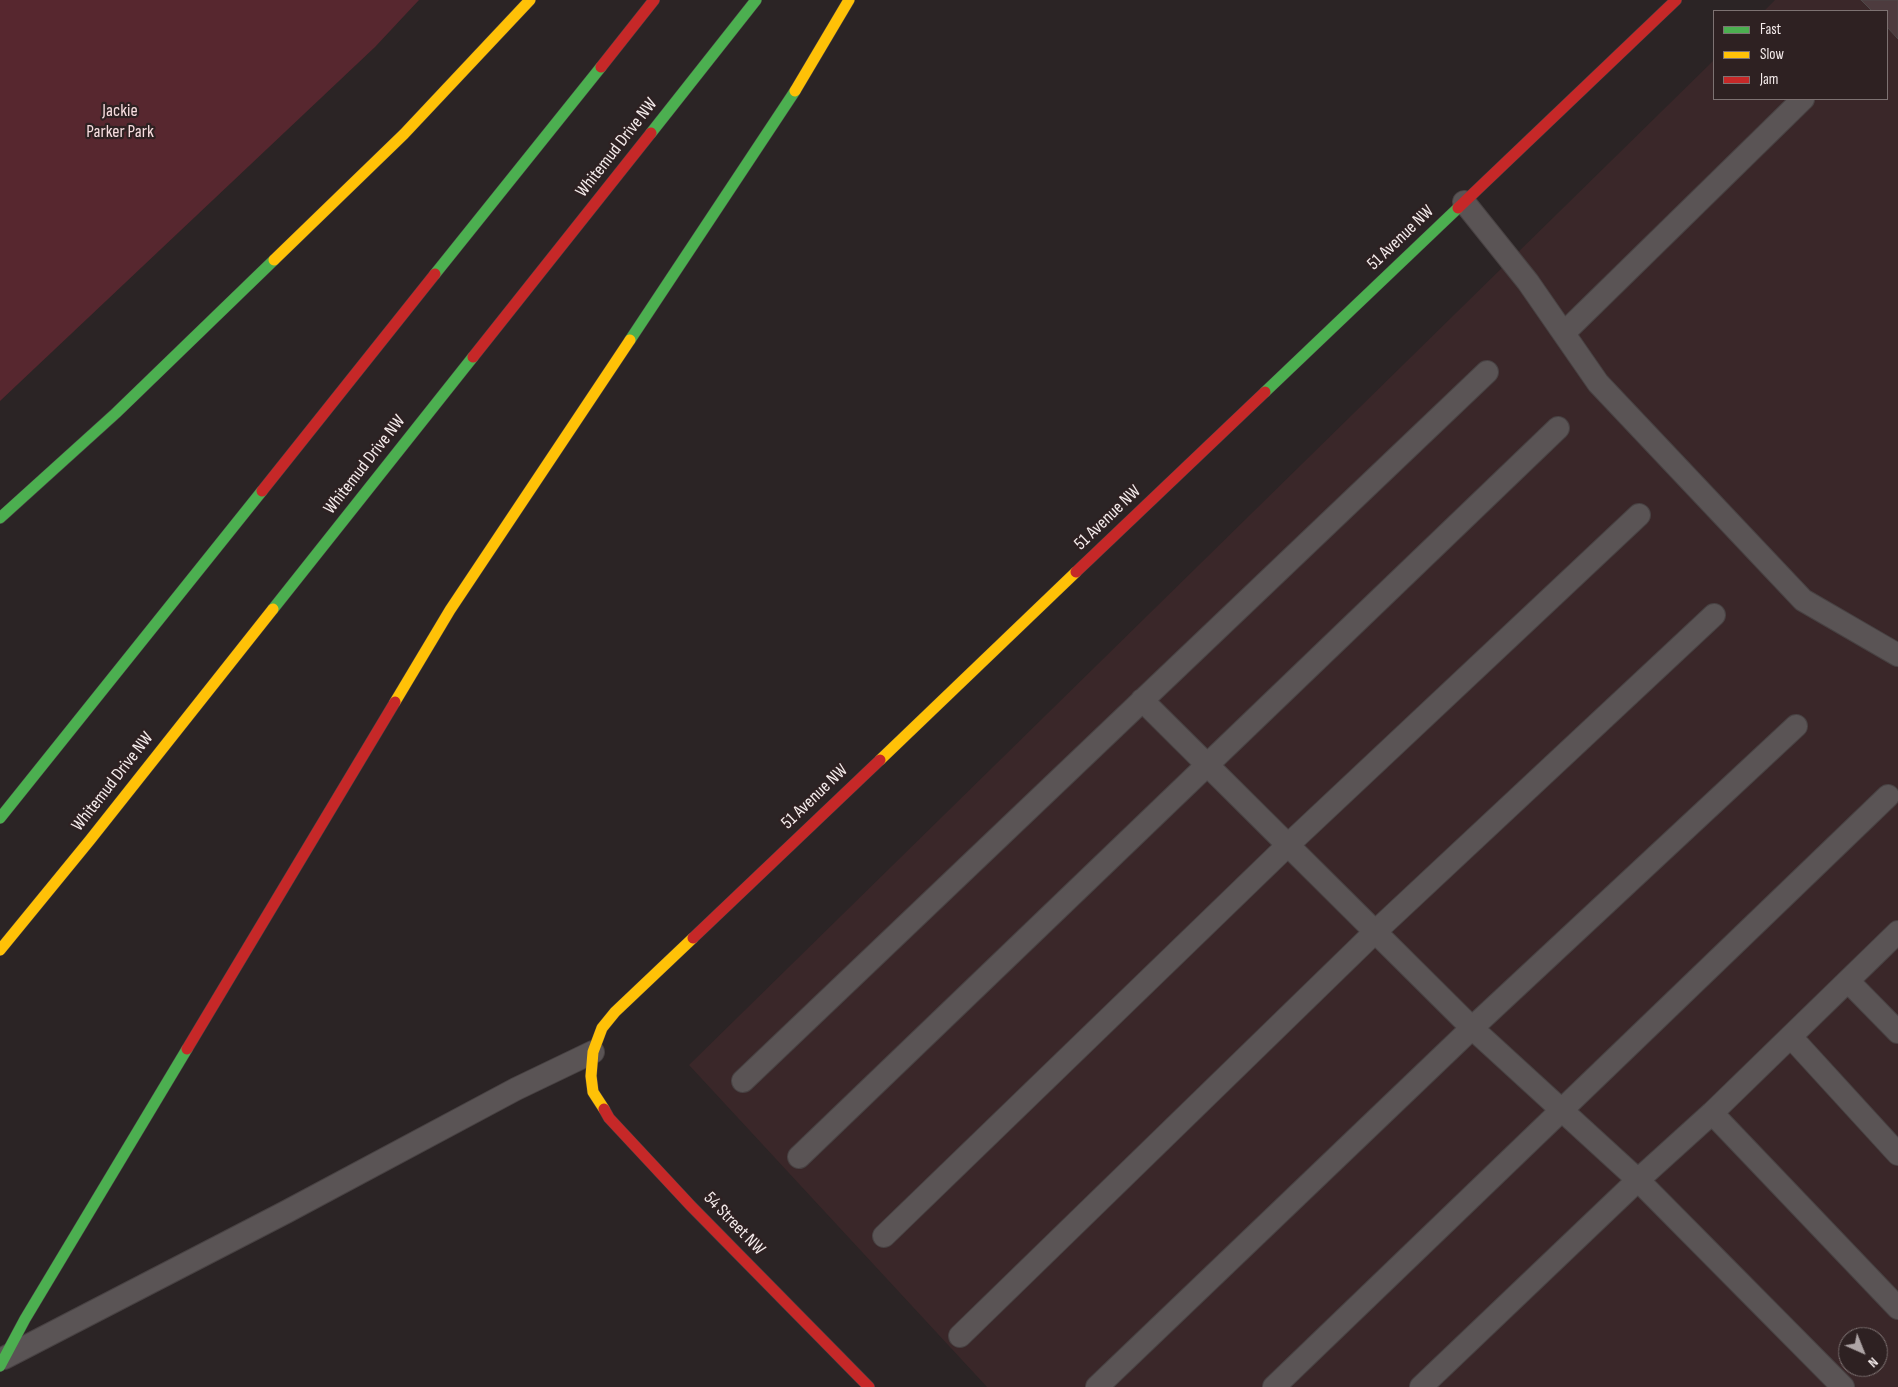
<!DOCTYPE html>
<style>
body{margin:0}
#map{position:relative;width:1898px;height:1387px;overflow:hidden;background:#2b2425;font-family:"Sofia Sans Condensed",sans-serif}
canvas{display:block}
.legend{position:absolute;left:1713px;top:10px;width:175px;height:90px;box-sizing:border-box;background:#2e2122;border:1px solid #7d7272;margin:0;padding:6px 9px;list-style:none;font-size:15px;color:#f4ebeb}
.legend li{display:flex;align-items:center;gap:10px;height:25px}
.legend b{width:25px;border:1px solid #7d7272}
.north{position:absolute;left:1838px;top:1327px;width:50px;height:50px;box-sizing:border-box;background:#2e2122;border:1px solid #7d7272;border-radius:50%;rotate:136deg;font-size:14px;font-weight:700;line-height:20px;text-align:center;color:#f4ebeb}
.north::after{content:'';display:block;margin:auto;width:18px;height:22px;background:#aea5a6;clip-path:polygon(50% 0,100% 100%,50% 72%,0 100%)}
</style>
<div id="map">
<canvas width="1898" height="1387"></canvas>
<ul class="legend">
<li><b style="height:6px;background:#4caf50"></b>Fast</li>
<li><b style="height:6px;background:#ffc107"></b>Slow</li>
<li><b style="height:6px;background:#c62828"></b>Jam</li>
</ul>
<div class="north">N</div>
</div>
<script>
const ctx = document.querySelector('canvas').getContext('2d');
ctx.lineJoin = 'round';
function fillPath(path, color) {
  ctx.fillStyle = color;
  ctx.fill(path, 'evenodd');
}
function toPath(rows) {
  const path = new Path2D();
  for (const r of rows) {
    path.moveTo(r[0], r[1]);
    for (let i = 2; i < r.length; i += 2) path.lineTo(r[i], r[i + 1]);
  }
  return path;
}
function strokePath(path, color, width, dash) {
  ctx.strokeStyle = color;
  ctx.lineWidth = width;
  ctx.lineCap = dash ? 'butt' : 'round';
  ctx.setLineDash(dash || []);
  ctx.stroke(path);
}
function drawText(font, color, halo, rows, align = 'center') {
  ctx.font = font + ' "Sofia Sans Condensed",sans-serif';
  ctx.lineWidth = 4.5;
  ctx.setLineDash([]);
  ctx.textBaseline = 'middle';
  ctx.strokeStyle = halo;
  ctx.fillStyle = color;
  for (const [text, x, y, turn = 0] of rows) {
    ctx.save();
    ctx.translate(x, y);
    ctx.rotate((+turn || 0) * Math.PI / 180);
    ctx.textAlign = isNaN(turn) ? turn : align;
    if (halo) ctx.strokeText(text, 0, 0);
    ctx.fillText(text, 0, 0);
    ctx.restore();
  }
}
fillPath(toPath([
 [1775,0,1898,0,1898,1387,987,1387,689,1065,1714,60,1714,99,1887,99,1887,11,1764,11],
 [1848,1337,1878,1337,1878,1367,1848,1367]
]), '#3a2729');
fillPath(toPath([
 [0,0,419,0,375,47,0,401]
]), '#57272f');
const building = toPath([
 [1861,0,1898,0,1898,39,1887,27,1887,11,1872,11,1861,0]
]);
fillPath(building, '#4d3b3e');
strokePath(building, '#4f4949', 1);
const lane = toPath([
 [1464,202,1528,282,1598,383,1803,600,1898,655],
 [1564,333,1803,99],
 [1142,700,1472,1028,1638,1180,1843,1387],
 [1848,981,1898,1032],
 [1791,1037,1898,1154],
 [743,1081,1487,372],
 [1712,1113,1898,1308],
 [799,1157,1558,428],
 [884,1236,1288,845,1639,515],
 [960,1336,1375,932,1714,615],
 [4,1358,286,1212,516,1089,593,1052],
 [1097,1387,1472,1028,1796,726],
 [1274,1387,1888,796],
 [1421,1387,1638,1180,1712,1113,1898,932]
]);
const fast = toPath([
 [651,133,756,0],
 [435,274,601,67],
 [630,340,795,91],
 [1265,392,1458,208],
 [0,518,116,413,274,260],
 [273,609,473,357],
 [0,818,262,491],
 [0,1366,25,1319,187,1049]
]);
const slow = toPath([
 [795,91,849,0],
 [274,260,404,134,530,0],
 [395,702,450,610,630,340],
 [880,760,1076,572],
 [0,950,90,840,273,609],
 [604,1109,593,1092,591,1076,593,1052,602,1028,615,1012,693,938]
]);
const jam = toPath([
 [601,67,654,0],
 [1458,208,1676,0],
 [473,357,651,133],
 [262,491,435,274],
 [1076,572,1265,392],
 [693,938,880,760],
 [187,1049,395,702],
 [604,1109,609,1118,691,1206,869,1387]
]);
strokePath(lane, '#484243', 24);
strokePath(fast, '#484243', 12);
strokePath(slow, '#484243', 12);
strokePath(jam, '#484243', 12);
strokePath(lane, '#5a5455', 22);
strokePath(fast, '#4caf50', 11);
strokePath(slow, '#ffc107', 11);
strokePath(jam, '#c62828', 11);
drawText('18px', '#f7dddf', '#2e2122', [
 ["Jackie",120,111],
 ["Parker Park",120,132]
]);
drawText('18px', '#f4ebeb', '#2e2122', [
 ["Whitemud Drive NW",617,148,-52],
 ["51 Avenue NW",1401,238,-44],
 ["Whitemud Drive NW",365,465,-52],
 ["51 Avenue NW",1108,518,-44],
 ["Whitemud Drive NW",113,782,-52],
 ["51 Avenue NW",815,797,-44],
 ["54 Street NW",734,1224,46]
]);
</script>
